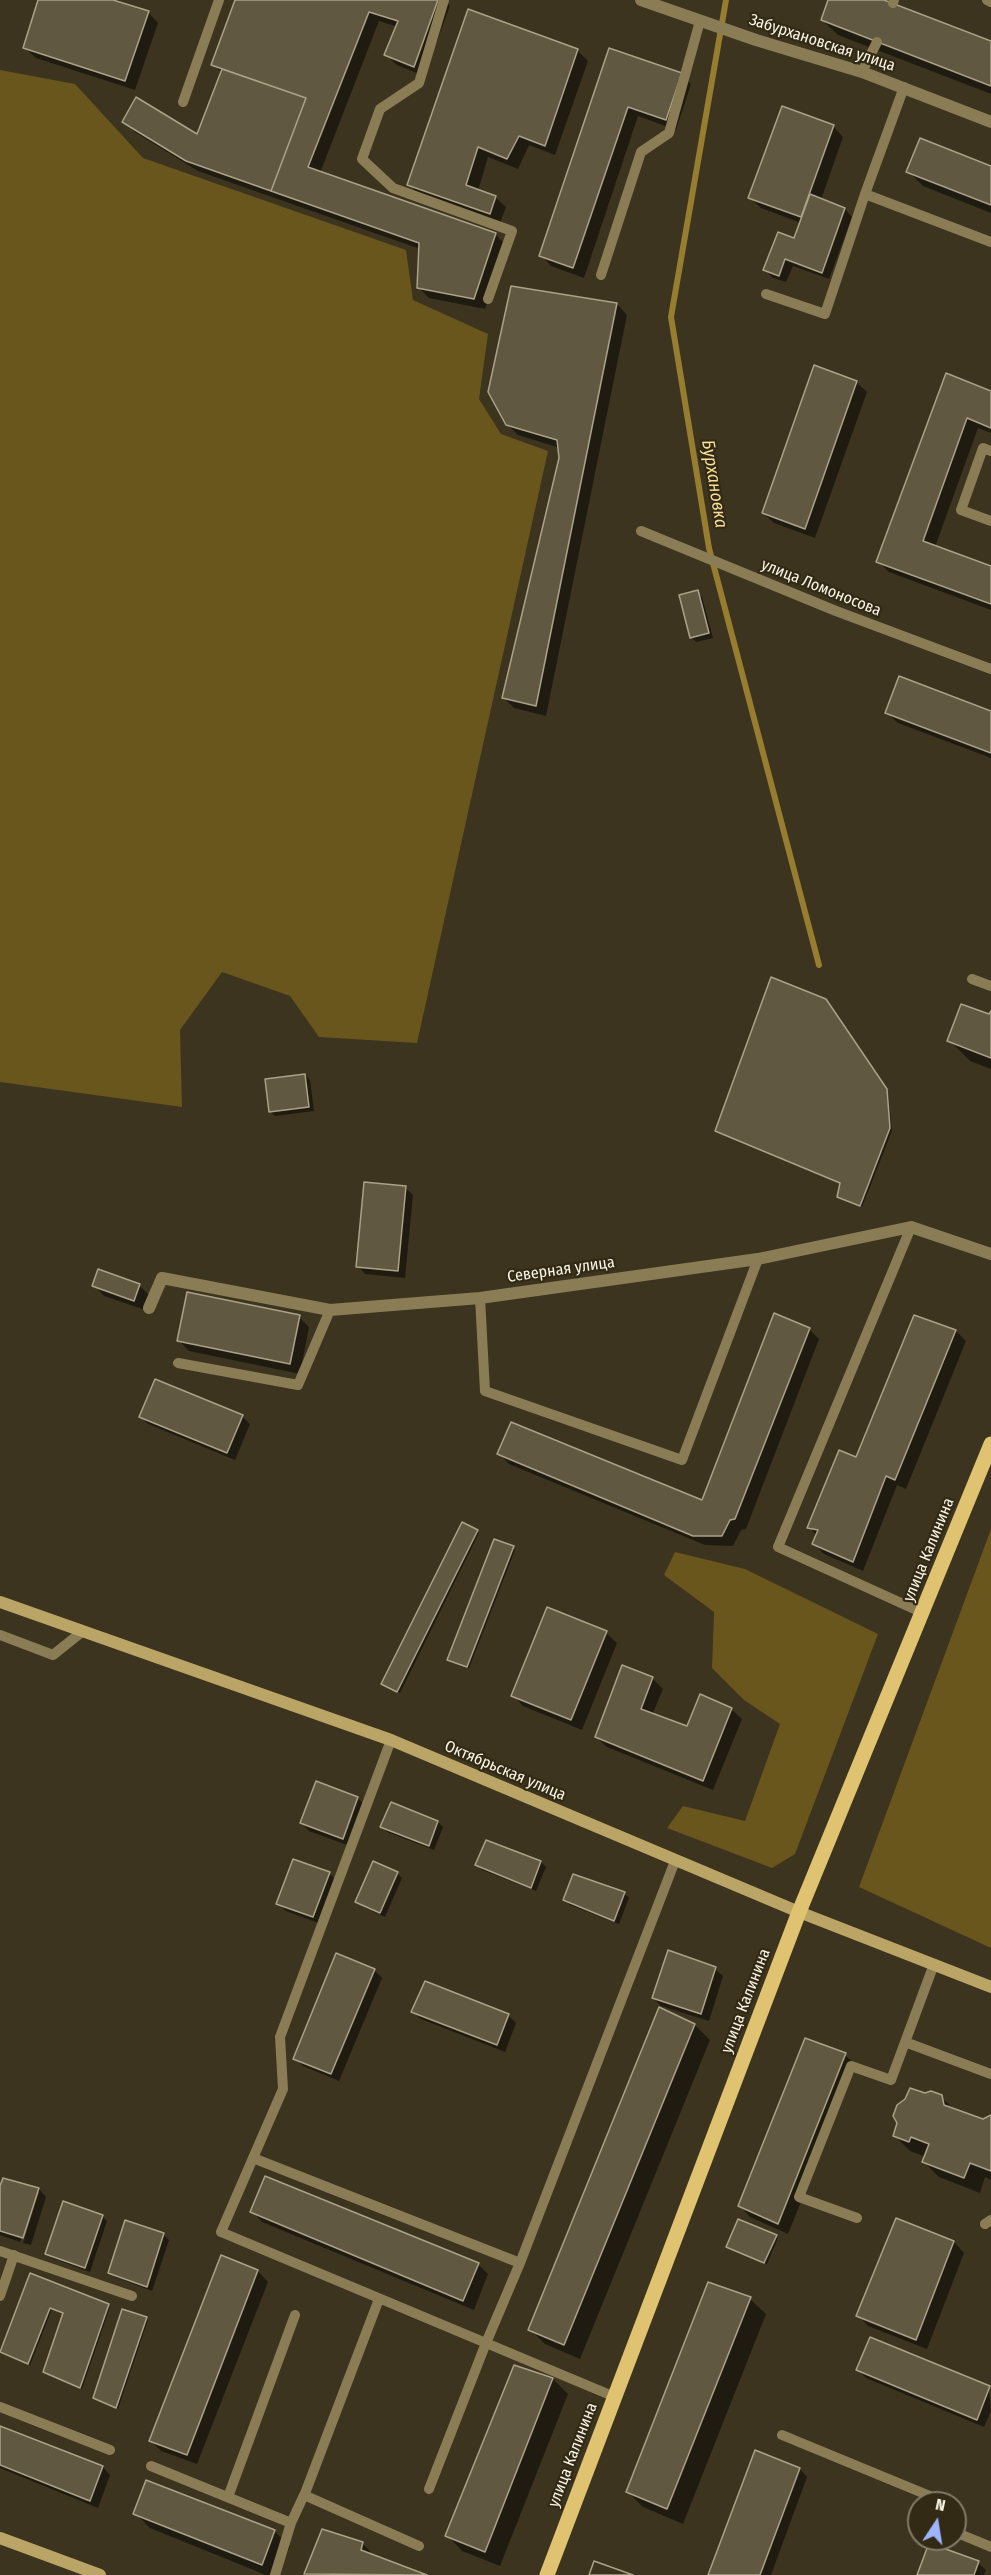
<!DOCTYPE html>
<meta charset="utf-8">
<style>
body{margin:0}
#map{position:relative;width:991px;height:2575px;overflow:hidden;background:#3c341e;font-family:"Fira Sans Condensed",sans-serif}
canvas{display:block}
.north{position:absolute;left:907px;top:2491px;width:60px;height:60px;box-sizing:border-box;background:#322a15;border:2px solid #827b69;border-radius:50%;rotate:12deg;font-size:16px;font-weight:700;line-height:24px;text-align:center;color:#faf5e7}
.north::after{content:'';display:block;margin:auto;width:21px;height:27px;background:#9eb4fd;clip-path:polygon(50% 0,100% 100%,50% 72%,0 100%)}
</style>
<div id="map">
<canvas width="991" height="2575"></canvas>
<div class="north">N</div>
</div>
<script>
const ctx = document.querySelector('canvas').getContext('2d');
ctx.lineJoin = 'round';
function fillPath(path, color) {
  ctx.fillStyle = color;
  ctx.fill(path, 'evenodd');
}
function toPath(rows) {
  const path = new Path2D();
  for (const r of rows) {
    path.moveTo(r[0], r[1]);
    for (let i = 2; i < r.length; i += 2) path.lineTo(r[i], r[i + 1]);
  }
  return path;
}
function strokePath(path, color, width, dash) {
  ctx.strokeStyle = color;
  ctx.lineWidth = width;
  ctx.lineCap = dash ? 'butt' : 'round';
  ctx.setLineDash(dash || []);
  ctx.stroke(path);
}
function drawText(font, color, halo, rows, align = 'center') {
  ctx.font = font + ' "Fira Sans Condensed",sans-serif';
  ctx.lineWidth = 4.5;
  ctx.setLineDash([]);
  ctx.textBaseline = 'middle';
  ctx.strokeStyle = halo;
  ctx.fillStyle = color;
  for (const [text, x, y, turn = 0] of rows) {
    ctx.save();
    ctx.translate(x, y);
    ctx.rotate((+turn || 0) * Math.PI / 180);
    ctx.textAlign = isNaN(turn) ? turn : align;
    if (halo) ctx.strokeText(text, 0, 0);
    ctx.fillText(text, 0, 0);
    ctx.restore();
  }
}
fillPath(toPath([
 [0,70,75,84,143,158,406,250,413,300,488,334,479,399,501,434,548,451,417,1043,319,1037,290,996,222,972,180,1030,182,1107,0,1082],
 [991,1529,991,1948,859,1887],
 [675,1552,745,1569,878,1634,795,1854,772,1868,667,1828,683,1806,745,1821,780,1724,744,1700,712,1668,714,1612,664,1575]
]), '#68561d');
fillPath(toPath([
 [40,0,108,0,148,12,158,23,135,90,36,58,25,48],
 [236,0,445,0,450,6,424,76,397,65,386,55,398,27,379,21,320,173,495,234,506,245,485,309,429,298,418,287,420,249,198,171,135,132,124,121,197,136,222,73,213,64],
 [830,0,885,0,991,41,991,94,838,35,822,20],
 [469,11,578,51,588,61,555,155,529,145,518,169,488,157,478,191,495,197,506,207,500,223,419,195,409,184],
 [609,50,681,74,691,84,676,130,638,116,584,278,551,266,541,255],
 [833,126,843,137,821,200,845,209,852,217,829,279,793,266,786,282,773,278,765,270,795,240,801,223,761,208,750,198],
 [991,168,991,213,923,186,908,171],
 [617,304,627,315,546,716,514,708,503,697,561,458,560,448,518,435,507,424],
 [947,375,991,392,991,433,978,428,935,547,991,568,991,610,889,572,878,561],
 [856,382,867,392,815,538,774,523,763,513],
 [697,592,702,597,713,638,696,642,691,637],
 [991,712,991,758,898,723,887,713],
 [828,1003,888,1093,892,1131,862,1207,841,1198,842,1184,719,1132],
 [991,1013,991,1069,970,1061,949,1040],
 [305,1075,310,1080,314,1111,275,1116,270,1111],
 [405,1187,413,1195,405,1278,365,1274,358,1266],
 [99,1271,140,1286,150,1296,145,1310,104,1296,94,1285],
 [299,1317,309,1327,300,1374,189,1351,178,1340],
 [809,1329,819,1339,746,1529,741,1530,733,1546,705,1545,509,1464,499,1453,703,1502],
 [956,1331,966,1341,906,1489,897,1485,863,1571,824,1554,814,1544,817,1536,809,1527,857,1459],
 [242,1416,250,1424,235,1460,148,1424,141,1417],
 [477,1531,479,1533,400,1693,385,1686],
 [513,1548,515,1550,469,1668,451,1661],
 [606,1633,617,1643,582,1730,523,1706,513,1695],
 [652,1678,663,1689,652,1715,688,1728,731,1709,742,1719,713,1790,607,1747,596,1737],
 [358,1798,365,1806,350,1846,309,1831,302,1823],
 [438,1822,443,1827,434,1850,387,1832,382,1827],
 [541,1862,546,1867,536,1891,482,1870,477,1865],
 [329,1873,337,1881,321,1924,286,1911,278,1903],
 [397,1873,402,1878,385,1917,362,1906,357,1902],
 [624,1893,629,1898,619,1924,570,1905,565,1900],
 [337,1955,374,1970,382,1978,339,2081,303,2066,295,2058],
 [715,1969,723,1976,709,2021,661,2006,653,1998],
 [413,2012,508,2015,516,2023,505,2052,421,2019],
 [695,2025,710,2040,580,2359,545,2344,530,2329],
 [845,2055,856,2065,788,2234,750,2217,740,2206],
 [925,2095,941,2097,955,2110,983,2120,991,2117,991,2180,985,2177,980,2193,939,2177,924,2162,926,2157,910,2151,894,2135],
 [39,2189,46,2197,31,2245,23,2243,39,2192,36,2192,20,2242,0,2235,0,2191],
 [252,2211,478,2264,488,2274,474,2310,262,2222],
 [102,2216,107,2221,90,2272,52,2258,47,2253],
 [896,2220,954,2242,964,2253,927,2349,868,2326,858,2315],
 [126,2222,164,2235,169,2240,152,2291,115,2277,110,2272],
 [776,2236,778,2238,767,2264,730,2248],
 [221,2257,258,2271,268,2282,197,2464,161,2451,151,2441],
 [30,2275,110,2307,82,2389,47,2373,64,2314,52,2309,30,2365,4,2353],
 [709,2284,750,2299,766,2314,683,2524,643,2507,628,2492],
 [146,2318,148,2320,118,2409,95,2398],
 [871,2339,989,2388,991,2411,984,2427,866,2378,858,2370],
 [514,2366,553,2379,568,2394,500,2566,462,2551,447,2535],
 [0,2428,103,2467,110,2475,98,2508,0,2468],
 [756,2452,800,2469,807,2477,771,2575,710,2575],
 [135,2513,274,2531,290,2546,279,2575,266,2575,150,2528],
 [362,2543,370,2551,369,2555,423,2575,306,2573],
 [978,2563,986,2570,984,2575,919,2575]
]), '#0007');
strokePath(toPath([
 [726,0,671,317,709,548,819,965]
]), '#967d2f', 6);
const building = toPath([
 [38,0,113,0,149,11,125,81,23,48,38,0],
 [235,0,438,0,414,67,384,55,398,21,369,12,308,167,496,233,474,299,417,288,419,243,271,191,306,98,211,65,235,0],
 [828,0,884,0,991,41,991,86,821,20,828,0],
 [468,9,578,49,545,146,519,136,507,159,478,147,466,185,496,196,490,214,407,185,468,9],
 [609,48,682,73,666,120,628,107,573,268,539,256,609,48],
 [222,69,306,98,271,191,186,161,122,122,136,97,197,134,222,69],
 [782,106,834,125,801,217,748,198,782,106],
 [920,138,991,166,991,205,906,172,920,138],
 [810,194,845,208,822,273,785,259,779,276,763,270,778,232,794,238,810,194],
 [511,286,617,303,536,706,502,698,559,458,557,440,506,425,488,392,511,286],
 [814,365,857,381,805,529,762,513,814,365],
 [946,373,991,391,991,428,967,418,923,541,991,566,991,604,876,562,946,373],
 [698,590,709,633,690,638,679,595,698,590],
 [899,676,991,711,991,753,885,713,899,676],
 [771,977,826,999,887,1089,890,1128,860,1206,837,1197,840,1183,715,1131,771,977],
 [961,1004,989,1014,991,1011,991,1058,947,1041,961,1004],
 [305,1074,309,1107,269,1112,265,1079,305,1074],
 [364,1182,406,1186,398,1271,356,1267,364,1182],
 [98,1269,140,1284,134,1301,92,1286,98,1269],
 [187,1292,300,1315,290,1364,177,1341,187,1292],
 [774,1313,810,1328,735,1519,730,1520,722,1536,693,1536,497,1454,511,1422,702,1500,774,1313],
 [914,1315,956,1330,895,1480,886,1476,853,1562,812,1544,818,1530,807,1528,839,1450,856,1457,914,1315],
 [155,1379,243,1415,227,1453,139,1417,155,1379],
 [462,1522,478,1530,397,1692,381,1684,462,1522],
 [494,1539,514,1546,467,1667,447,1660,494,1539],
 [547,1607,607,1631,571,1720,511,1696,547,1607],
 [622,1665,653,1677,641,1709,687,1726,700,1694,732,1708,703,1781,595,1737,622,1665],
 [316,1781,358,1797,343,1839,300,1823,316,1781],
 [391,1802,438,1821,429,1846,380,1827,391,1802],
 [486,1840,541,1861,531,1888,475,1865,486,1840],
 [293,1859,330,1872,313,1917,276,1904,293,1859],
 [373,1861,398,1872,380,1913,355,1902,373,1861],
 [573,1874,625,1892,614,1921,563,1900,573,1874],
 [668,1950,716,1967,701,2014,652,1998,668,1950],
 [336,1953,375,1969,331,2074,293,2059,336,1953],
 [425,1981,509,2014,497,2045,411,2012,425,1981],
 [659,2007,695,2024,564,2345,528,2330,659,2007],
 [805,2038,846,2053,778,2224,738,2206,805,2038],
 [910,2088,925,2093,931,2091,942,2095,944,2105,983,2119,991,2115,991,2171,970,2163,964,2178,922,2162,929,2144,911,2137,909,2142,893,2136,897,2123,893,2116,897,2105,905,2099,910,2088],
 [265,2176,479,2263,463,2301,250,2212,265,2176],
 [3,2178,39,2188,23,2238,0,2231,0,2186,3,2178],
 [63,2201,103,2215,85,2268,45,2254,63,2201],
 [896,2218,954,2241,916,2340,856,2316,896,2218],
 [738,2219,777,2235,764,2263,726,2247,738,2219],
 [125,2220,164,2233,147,2287,108,2273,125,2220],
 [221,2255,258,2270,187,2455,149,2441,221,2255],
 [30,2273,109,2304,80,2388,43,2372,63,2313,50,2308,28,2364,0,2352,30,2273],
 [708,2282,751,2297,667,2509,626,2492,708,2282],
 [122,2309,147,2317,116,2408,93,2398,122,2309],
 [870,2337,990,2386,977,2420,856,2370,870,2337],
 [514,2365,553,2378,485,2552,445,2536,514,2365],
 [0,2426,103,2466,90,2501,0,2465,0,2426],
 [755,2450,800,2468,760,2575,708,2575,755,2450],
 [146,2480,275,2530,262,2565,133,2514,146,2480],
 [322,2529,363,2542,361,2550,427,2575,304,2574,322,2529],
 [929,2543,979,2561,974,2575,917,2575,929,2543],
 [594,2561,633,2575,589,2575,594,2561],
 [594,2561,633,2575,589,2575,594,2561]
]);
fillPath(building, '#615841');
strokePath(building, '#aba288', 1.5);
strokePath(toPath([
 [444,0,419,83,380,109,362,159,393,188,512,231,488,299],
 [987,0,991,2],
 [893,3,894,0],
 [862,72,877,42],
 [904,87,865,194,991,242],
 [183,102,219,0],
 [601,275,641,152,669,133,700,21],
 [766,294,825,314,865,194],
 [991,451,983,448,961,510,991,521],
 [641,531,836,611,991,669],
 [972,979,991,986],
 [911,1227,778,1547,923,1613],
 [480,1298,485,1391,682,1460,758,1259],
 [178,1363,298,1385,330,1310],
 [0,1635,53,1655,83,1631],
 [905,2042,991,2074],
 [253,2158,283,2089,280,2037,391,1740],
 [857,2218,799,2197,851,2066,891,2080,934,1964],
 [985,2224,991,2220],
 [0,2251,132,2296],
 [0,2296,14,2255],
 [615,2397,486,2343,520,2263,675,1861],
 [0,2407,110,2450],
 [782,2435,930,2496,932,2503],
 [151,2466,291,2523],
 [429,2489,486,2343,221,2232,253,2158,520,2263],
 [304,2496,379,2299],
 [228,2497,295,2315],
 [955,2532,991,2547],
 [275,2575,291,2523,304,2495,419,2546]
]), '#8a7d56', 10);
strokePath(toPath([
 [641,0,756,40,862,72,991,122],
 [149,1308,162,1278,330,1310,480,1298,758,1259,911,1227,991,1254]
]), '#8a7d56', 12);
strokePath(toPath([
 [0,1602,391,1740,799,1912,991,1987],
 [0,2538,100,2575]
]), '#baa566', 12);
strokePath(toPath([
 [547,2575,799,1912,991,1444]
]), '#dfc371', 15);
drawText('16px', '#faf5e7', '#322a15', [
 ["Забурхановская улица",822,43,18],
 ["улица Ломоносова",821,588,22],
 ["Северная улица",561,1270,-8],
 ["улица Калинина",929,1550,-68],
 ["Октябрьская улица",505,1771,23],
 ["улица Калинина",746,2001,-69],
 ["улица Калинина",573,2455,-69]
]);
drawText('italic 18px', '#f8df98', '#322a15', [
 ["Бурхановка",714,484,81]
]);
</script>
